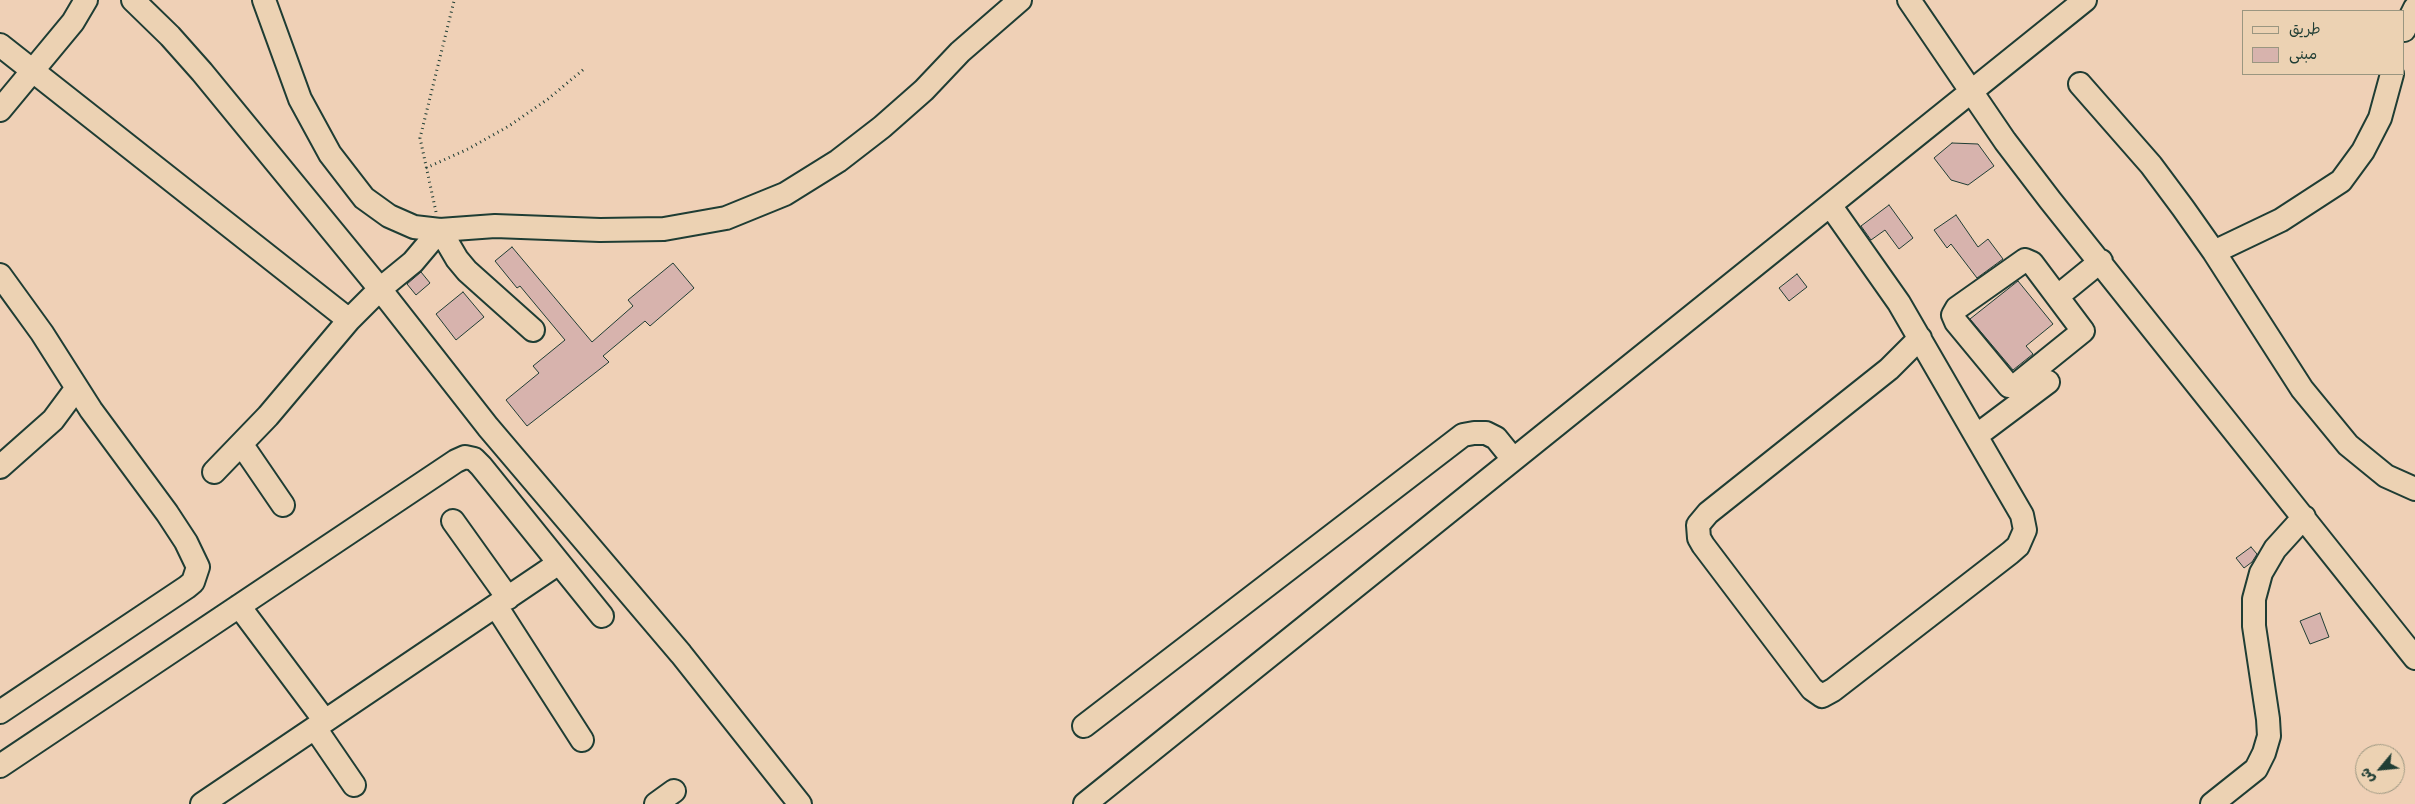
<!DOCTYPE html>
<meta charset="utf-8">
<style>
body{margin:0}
#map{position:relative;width:2415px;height:804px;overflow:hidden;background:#efd0b6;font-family:Kalam,"Playpen Sans Arabic",sans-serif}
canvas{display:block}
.legend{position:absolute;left:2242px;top:10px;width:162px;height:65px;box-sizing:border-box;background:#ecd2b3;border:1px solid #9a9680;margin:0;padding:6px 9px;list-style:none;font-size:15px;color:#1f3d34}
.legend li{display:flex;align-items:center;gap:10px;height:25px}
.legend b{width:25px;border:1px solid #9a9680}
.north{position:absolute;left:2355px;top:744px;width:50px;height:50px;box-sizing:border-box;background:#ecd2b3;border:1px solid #9a9680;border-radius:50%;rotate:242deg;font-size:14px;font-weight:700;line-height:20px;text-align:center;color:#1f3d34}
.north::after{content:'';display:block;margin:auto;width:18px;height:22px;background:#1f3d34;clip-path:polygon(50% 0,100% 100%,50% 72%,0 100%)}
</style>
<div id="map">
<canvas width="2415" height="804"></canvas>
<ul class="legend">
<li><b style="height:6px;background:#ecd2b3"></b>طريق</li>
<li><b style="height:14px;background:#d7b3ad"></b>مبنى</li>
</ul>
<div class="north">ش</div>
</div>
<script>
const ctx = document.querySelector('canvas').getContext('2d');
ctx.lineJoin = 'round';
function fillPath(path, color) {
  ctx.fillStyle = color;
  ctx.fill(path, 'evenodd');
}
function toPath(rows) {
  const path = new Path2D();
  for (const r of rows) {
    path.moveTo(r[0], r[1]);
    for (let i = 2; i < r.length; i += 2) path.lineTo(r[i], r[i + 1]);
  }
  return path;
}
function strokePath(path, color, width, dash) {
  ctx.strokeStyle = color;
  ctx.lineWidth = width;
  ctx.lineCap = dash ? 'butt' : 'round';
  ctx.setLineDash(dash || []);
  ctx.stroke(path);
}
const building = toPath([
 [1952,143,1978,144,1994,166,1968,185,1951,180,1934,158,1952,143],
 [1889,205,1913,238,1899,249,1885,230,1871,240,1861,226,1889,205],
 [1956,215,1978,247,1988,239,2003,259,1977,278,1951,244,1947,248,1934,230,1956,215],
 [512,247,592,342,633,306,628,300,673,263,694,288,650,326,645,321,603,356,609,362,527,426,506,400,539,373,533,366,565,340,520,286,517,288,495,261,512,247],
 [421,272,430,283,416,295,407,284,421,272],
 [1797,274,1807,287,1789,301,1779,288,1797,274],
 [2018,281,2053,324,2026,346,2033,354,2013,370,1970,319,2018,281],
 [463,292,484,317,456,340,436,314,463,292],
 [2251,547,2257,554,2252,562,2244,568,2236,558,2251,547],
 [2320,613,2329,637,2310,644,2300,621,2320,613]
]);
fillPath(building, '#d7b3ad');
strokePath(building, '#1f3d34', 1);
const minor = toPath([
 [133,0,170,36,202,72,380,289,488,427,681,654,800,804],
 [264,0,300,99,330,154,364,198,389,216,414,227,440,230,495,226,600,230,664,229,726,218,785,194,838,161,882,127,924,90,960,52,1020,0],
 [1909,0,2005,141,2050,200,2415,658],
 [2404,30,2415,8],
 [0,45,349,320],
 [2080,84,2151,165,2183,208,2214,252,2302,389,2348,445,2386,476,2415,489],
 [0,110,73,22,86,0],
 [1830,205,1899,303,1976,436,2022,515,2025,530,2018,546,2010,553,1833,690,1822,696,1812,689,1703,545,1699,538,1698,525,1708,513,1889,369,1920,338],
 [2214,252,2281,220,2341,181,2363,151,2380,118,2392,74],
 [2025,260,2032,263,2083,331,2016,385,2009,386,1956,322,1953,315,1957,308,2025,260],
 [0,275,42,333,91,410,167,513,186,542,198,567,193,582,187,587,0,712],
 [2058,296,2101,261],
 [1976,436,2048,382],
 [242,445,283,505],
 [0,467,53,420,76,389],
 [214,472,268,416,349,320,380,289,413,262,440,230,457,259,467,271,533,330],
 [453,521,508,598],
 [239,606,325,721],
 [496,606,582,740],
 [1084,726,1463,435,1474,433,1486,433,1496,438,1513,459],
 [315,728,354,785],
 [0,766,456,461,465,457,474,459,481,466,602,616],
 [202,804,559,563],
 [656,804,674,791],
 [1085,804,2085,0],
 [2212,804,2256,769,2264,753,2269,736,2268,719,2254,626,2254,599,2261,573,2275,549,2304,517]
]);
strokePath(minor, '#1f3d34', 26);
strokePath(toPath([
 [426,168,468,149,509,126,548,99,584,69],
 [436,212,420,138,454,1]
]), '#1f3d34', 3, [1, 4]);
strokePath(minor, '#ecd2b3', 22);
</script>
